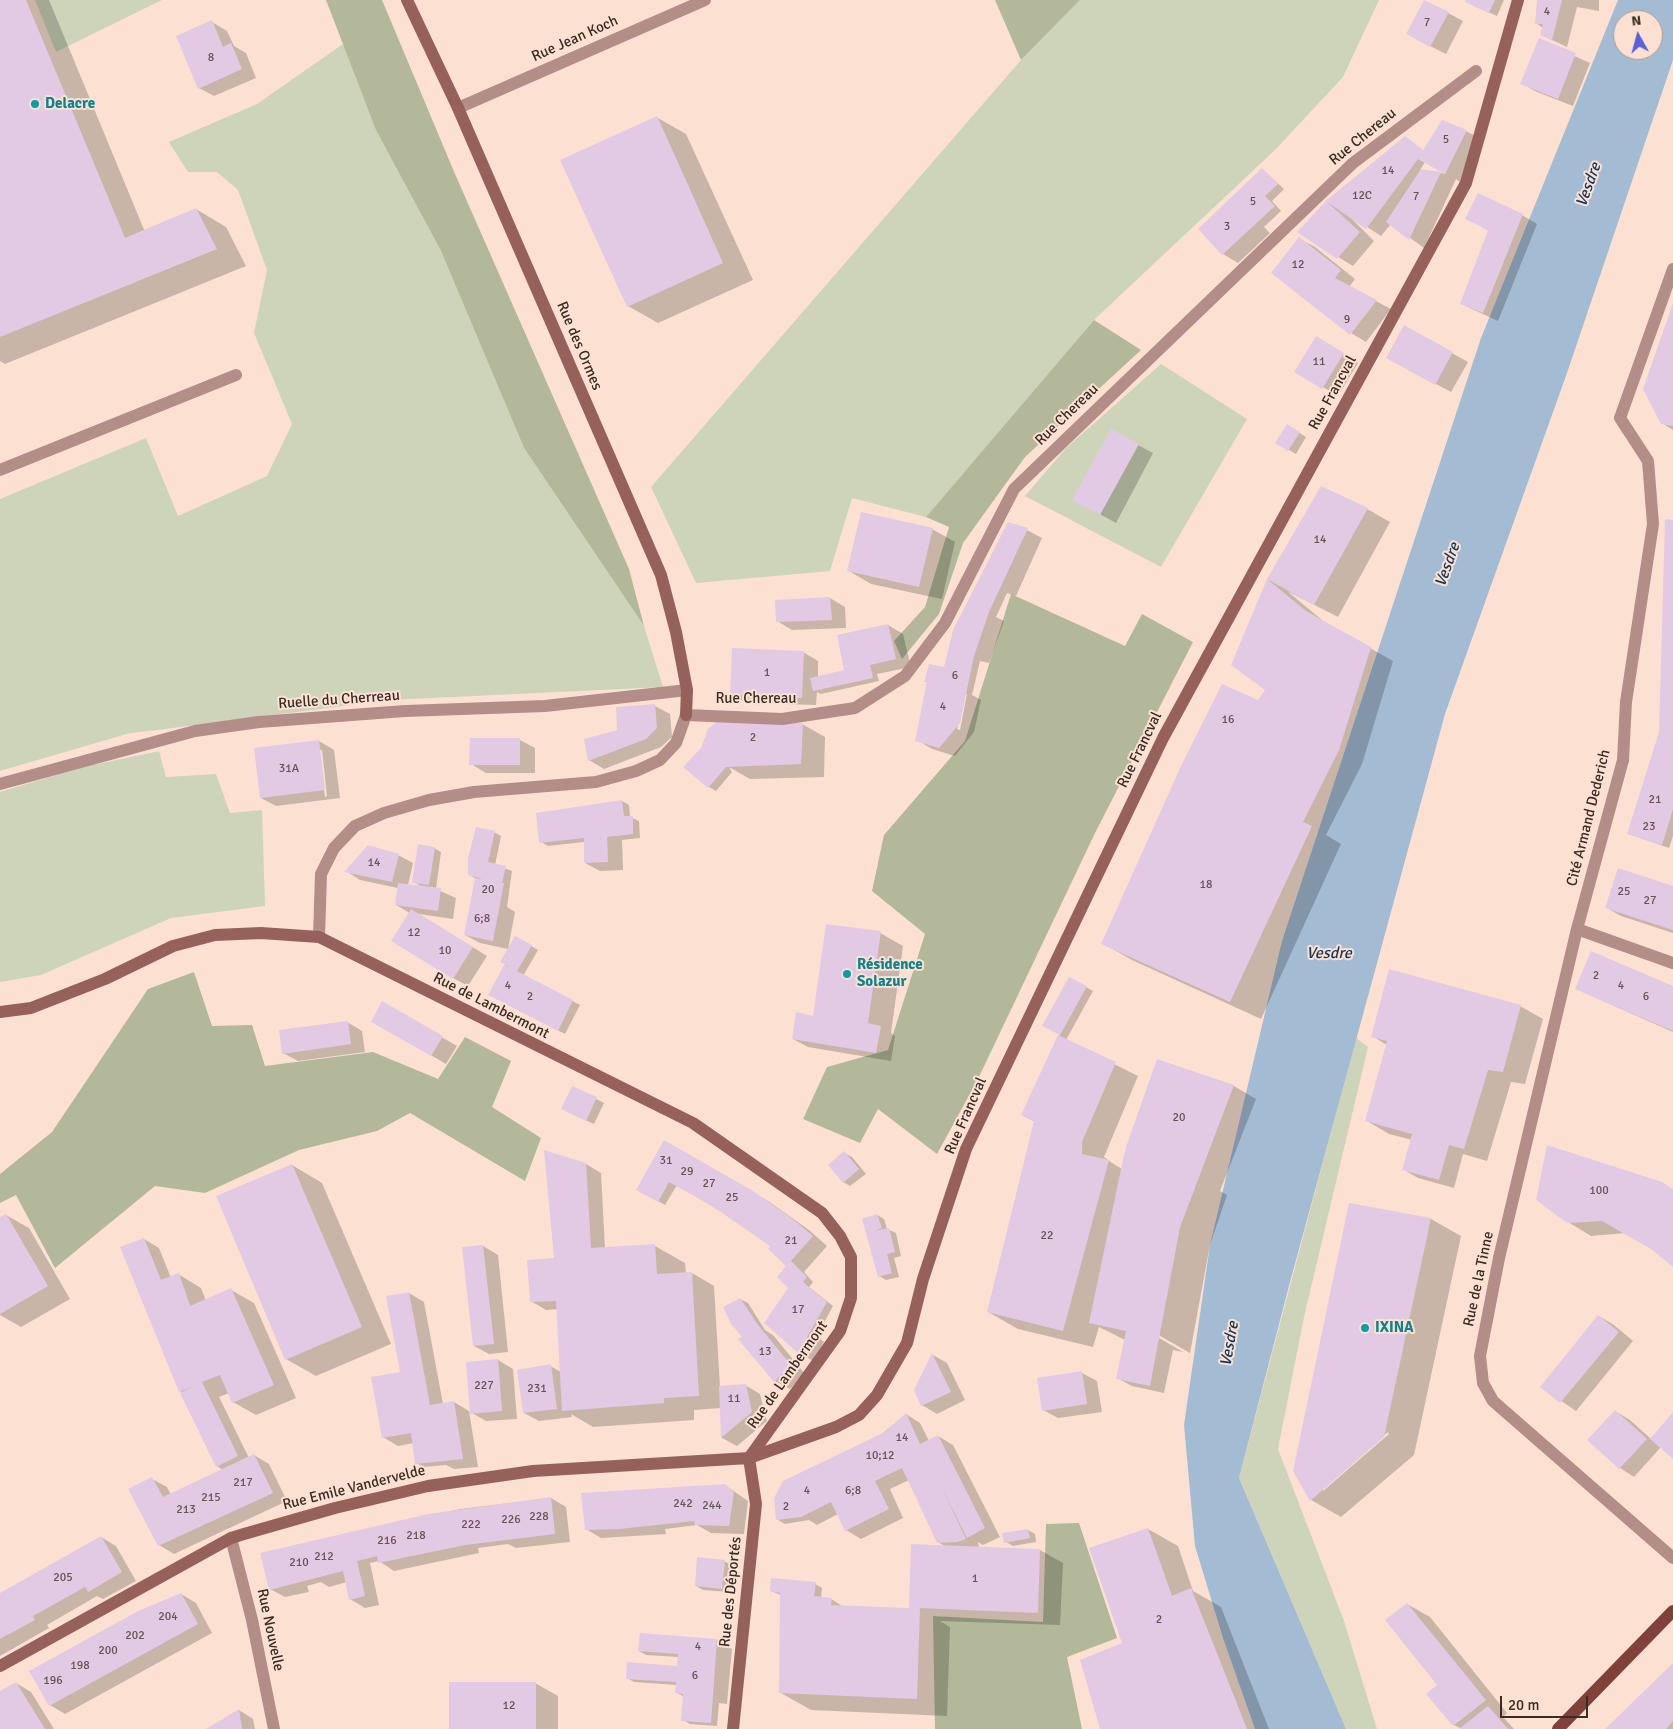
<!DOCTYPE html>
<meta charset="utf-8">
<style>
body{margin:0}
#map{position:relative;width:1673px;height:1729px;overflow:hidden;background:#fce1d3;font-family:Signika,sans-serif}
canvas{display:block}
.north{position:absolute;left:1613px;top:10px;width:50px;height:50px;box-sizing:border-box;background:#fce1d3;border:1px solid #ae998d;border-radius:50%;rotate:353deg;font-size:14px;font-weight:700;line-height:20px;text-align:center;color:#392c25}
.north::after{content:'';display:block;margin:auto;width:18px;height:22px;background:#5762d9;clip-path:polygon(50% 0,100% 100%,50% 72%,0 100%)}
.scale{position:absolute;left:1500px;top:1696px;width:88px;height:22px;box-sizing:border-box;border:2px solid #392c25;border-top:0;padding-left:6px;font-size:15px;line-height:18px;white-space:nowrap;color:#392c25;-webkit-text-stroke:4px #fce1d3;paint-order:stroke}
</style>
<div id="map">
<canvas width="1673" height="1729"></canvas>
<div class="north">N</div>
<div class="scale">20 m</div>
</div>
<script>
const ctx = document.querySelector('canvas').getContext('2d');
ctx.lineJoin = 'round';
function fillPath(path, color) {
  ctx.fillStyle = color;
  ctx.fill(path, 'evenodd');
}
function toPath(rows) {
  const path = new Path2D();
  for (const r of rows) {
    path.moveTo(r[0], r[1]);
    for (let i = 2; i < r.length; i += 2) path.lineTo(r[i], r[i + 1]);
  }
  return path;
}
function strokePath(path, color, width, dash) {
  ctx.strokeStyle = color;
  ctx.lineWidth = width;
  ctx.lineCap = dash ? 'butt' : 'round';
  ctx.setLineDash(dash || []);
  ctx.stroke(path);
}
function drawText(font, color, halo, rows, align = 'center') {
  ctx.font = font + ' Signika,sans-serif';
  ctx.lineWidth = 4;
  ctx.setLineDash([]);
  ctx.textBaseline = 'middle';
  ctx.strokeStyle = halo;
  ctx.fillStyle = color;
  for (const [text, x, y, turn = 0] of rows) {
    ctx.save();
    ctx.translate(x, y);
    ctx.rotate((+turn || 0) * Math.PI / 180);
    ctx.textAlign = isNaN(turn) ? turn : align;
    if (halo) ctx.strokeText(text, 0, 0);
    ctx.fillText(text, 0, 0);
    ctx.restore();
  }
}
fillPath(toPath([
 [35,0,162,0,56,52],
 [1080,0,1379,0,1343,77,1276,149,1094,320,926,517,852,498,830,571,696,583,651,487,1021,60],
 [343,44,376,129,441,251,524,448,644,626,663,687,390,700,157,730,130,733,0,771,0,499,146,438,178,516,267,476,292,424,254,333,267,270,238,190,217,172,188,172,169,142,257,104],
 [1161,364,1247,419,1161,567,1025,496,1065,449],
 [159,751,166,777,216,774,230,813,262,810,265,906,171,918,41,975,0,982,0,792,79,768],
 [1356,1038,1368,1047,1304,1317,1278,1449,1344,1621,1377,1729,1346,1729,1239,1478]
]), '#ced4b9');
fillPath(toPath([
 [326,0,382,0,455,174,629,569,644,626,524,448,441,251,376,130],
 [995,0,1080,0,1021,60],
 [1094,320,1141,350,1025,457,963,543,939,614,902,659,894,641,925,607,949,527,926,517],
 [1011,594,1125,646,1142,614,1193,642,1095,833,977,1081,937,1154,878,1109,860,1143,803,1119,827,1067,888,1050,925,934,872,891,884,835,965,741],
 [194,972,212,1026,252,1025,265,1066,373,1052,438,1079,465,1037,511,1061,492,1107,541,1138,525,1181,410,1113,377,1131,299,1150,205,1193,155,1186,55,1268,16,1195,0,1203,0,1174,52,1132,148,989],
 [1079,1523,1117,1638,1067,1657,1082,1729,935,1729,933,1616,1043,1622,1046,1524]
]), '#b2b899');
fillPath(toPath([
 [1618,0,1673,0,1673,60,1567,373,1445,714,1290,1282,1239,1478,1346,1729,1255,1729,1223,1638,1195,1546,1184,1425,1210,1245,1282,941,1481,338],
 [1623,20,1653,20,1653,50,1623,50]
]), '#a4bbd4');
fillPath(toPath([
 [0,0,49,0,145,232,196,209,226,227,246,266,5,364,0,361],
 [1468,0,1504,0,1497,16,1474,6],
 [1538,0,1599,0,1599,11,1577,7,1567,47,1541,35,1543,28,1536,23],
 [1448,13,1463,21,1446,54,1422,42],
 [212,22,227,31,234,46,246,53,256,78,214,96,199,88],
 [1539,40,1590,63,1573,106,1537,92,1522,84],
 [656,117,686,134,753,280,658,323,628,306],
 [1466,131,1481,139,1460,182,1456,179,1424,248,1391,224,1381,236,1347,214,1374,241,1353,266,1338,257,1326,201,1406,137,1424,151],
 [1425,162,1446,174,1420,170],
 [1263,170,1284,189,1272,201,1281,211,1264,227,1270,233,1238,263,1223,254],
 [1522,215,1537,224,1498,321,1461,304,1489,231,1482,227],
 [1300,239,1315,247,1355,279,1349,287,1391,309,1366,342,1351,333],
 [1673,306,1673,430,1662,423],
 [1405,327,1468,362,1451,392,1402,366],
 [1316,338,1358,363,1338,396,1296,371],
 [1288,426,1306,437,1296,454,1277,443],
 [1138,445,1153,453,1116,523,1089,508],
 [1367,509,1390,522,1338,617,1287,591,1327,624,1393,661,1362,764,1326,835,1341,844,1261,1019,1132,960,1102,943,1266,689,1232,664,1268,579],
 [1673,521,1673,836,1669,848,1629,834,1661,732],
 [932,529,955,542,942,599,871,584,849,571],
 [1027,530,1042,538,1016,596,1007,593,996,617,1004,621,989,663,980,661,972,695,981,700,974,732,955,756,932,749,917,740,928,683,925,681,945,669],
 [964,694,967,694,960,730,957,729],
 [830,598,845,607,846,628,792,630,777,621],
 [888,625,903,634,911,667,877,674,879,681,821,694,817,692,816,705,746,703,731,694,803,652,818,661,818,677,848,671],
 [655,706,670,714,672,737,661,747,604,769,589,760,618,731],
 [802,724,825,737,824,777,750,779,729,767,732,772,716,791,709,787,702,748],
 [471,740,520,740,535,748,535,773,486,773,471,764],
 [319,741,334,750,340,798,276,806,261,798],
 [319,750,322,750,327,796,325,797],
 [622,801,629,805,630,817,639,821,640,838,622,840,623,870,600,871,585,863,584,842,548,846,541,842,580,808],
 [494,832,501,836,495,865,512,871,507,907,515,912,508,949,480,943,465,935,476,879,469,874],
 [434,848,441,852,436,889,456,898,453,919,419,914,487,956,468,986,453,978,410,913,396,905,398,888,360,880,346,871,398,855,413,863,408,885,422,887,414,882],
 [1673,887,1673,933,1621,916,1607,908],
 [880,933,903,946,891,1033,895,1036,891,1061,808,1047,793,1039,814,1016],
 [516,937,538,950,523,976,580,1005,565,1034,490,995,506,964],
 [1086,987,1093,991,1066,1040,1138,1076,1104,1157,1112,1163,1122,1169,1158,1060,1234,1086,1256,1099,1220,1191,1227,1195,1210,1245,1190,1353,1155,1333,1154,1335,1183,1352,1173,1350,1164,1393,1132,1386,1117,1378,1125,1340,1099,1327,1093,1347,1018,1329,988,1312,1035,1122,1022,1115,1060,1034],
 [1673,987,1673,1032,1576,989],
 [383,1003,457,1046,446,1064,372,1021],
 [1520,1006,1543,1019,1525,1084,1511,1082,1487,1161,1463,1154,1454,1188,1418,1178,1404,1170,1412,1140,1389,1134,1367,1121,1387,1045,1372,1036],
 [347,1022,362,1031,365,1052,298,1061,283,1053],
 [573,1087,604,1103,594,1124,570,1113],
 [664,1142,768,1201,809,1230,827,1246,804,1272,813,1282,809,1287,833,1306,817,1336,824,1342,813,1361,798,1352,788,1266,772,1246,735,1220,677,1185,665,1205,638,1190],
 [844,1153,852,1157,866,1174,850,1186,843,1182],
 [586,1164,601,1173,605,1248,655,1246,685,1263,686,1274,692,1273,714,1286,720,1387,745,1385,760,1394,767,1421,737,1446,722,1438,721,1408,694,1410,694,1420,593,1427,571,1414,572,1417,539,1421,524,1413,550,1366,561,1372,558,1309,546,1310,531,1301,555,1260],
 [292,1165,322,1183,391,1344,316,1376,286,1359],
 [1673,1189,1673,1266,1651,1248,1626,1233,1591,1236,1568,1222],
 [1350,1204,1431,1219,1461,1236,1414,1455,1341,1517,1311,1500],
 [1388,1432,1389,1434,1323,1491,1323,1488],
 [6,1215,29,1228,70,1299,21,1327,0,1315,0,1219],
 [877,1215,884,1219,887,1229,896,1233,901,1256,894,1258,899,1277,886,1280,879,1276,864,1219],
 [144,1239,159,1248,171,1278,178,1274,201,1288,206,1301,231,1290,254,1303,296,1398,256,1415,233,1402,229,1393,219,1397,249,1458,254,1455,269,1464,287,1501,174,1554,159,1545,152,1479,167,1487,171,1495,223,1470,217,1466,183,1393,180,1391],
 [483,1246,498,1255,508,1352,489,1354,474,1346],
 [409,1293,424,1302,443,1404,454,1402,469,1411,478,1467,454,1469,446,1465,424,1467,416,1463,414,1443,398,1446,383,1437,401,1373],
 [740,1299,748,1303,765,1330,773,1335,805,1374,790,1389,775,1381,743,1337],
 [1599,1316,1614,1325,1633,1341,1576,1411,1541,1387],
 [933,1355,947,1363,965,1400,937,1414,922,1405],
 [498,1360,513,1369,517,1419,486,1421,472,1413],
 [1082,1373,1097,1381,1102,1412,1058,1418,1043,1410],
 [1615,1411,1630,1420,1651,1439,1673,1414,1673,1457,1661,1447,1634,1477,1620,1468],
 [906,1414,920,1423,929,1441,938,1436,953,1445,1000,1537,983,1545,978,1542,979,1548,1040,1550,1063,1563,1060,1625,940,1621,950,1627,947,1716,811,1710,781,1693,781,1595,771,1591,815,1584,822,1588,821,1598,831,1599,844,1607,910,1609,946,1547,938,1542,909,1480,890,1489,903,1518,861,1539,846,1530,838,1514,817,1525,809,1520,785,1524,778,1520],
 [725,1485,748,1501,744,1534,711,1533,697,1525,665,1529,666,1534,601,1538,586,1529],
 [551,1498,566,1507,570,1542,516,1548,508,1544,478,1548,479,1553,394,1571,379,1561,370,1563,379,1605,365,1608,350,1599,347,1582,329,1587,321,1582,307,1586,309,1592,285,1597,270,1589,305,1543,460,1509],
 [1148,1529,1178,1546,1193,1591,1221,1607,1269,1729,1101,1729,1124,1644],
 [1028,1530,1035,1534,1036,1542,1013,1546,1006,1542],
 [101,1537,116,1546,136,1581,103,1599,97,1596,47,1625,49,1628,0,1656,0,1594],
 [724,1561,731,1565,729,1592,703,1590,696,1586],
 [181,1594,196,1603,212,1633,65,1714,50,1705],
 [1407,1604,1430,1617,1507,1713,1503,1717,1514,1729,1462,1729,1454,1725],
 [717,1640,732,1649,727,1704,719,1703,717,1726,690,1724,683,1720,684,1697,676,1692,677,1685,634,1682,627,1678,678,1667,679,1657,646,1655,639,1651],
 [1673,1665,1673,1729,1606,1729],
 [16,1683,31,1692,54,1729,0,1729,0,1692],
 [535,1683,558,1696,558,1729,450,1729],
 [239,1710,253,1719,255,1729,208,1729]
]), '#0003');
fillPath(toPath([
 [0,0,26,0,125,238,196,208,217,249,0,337],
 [1424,0,1449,12,1430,47,1406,34],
 [1466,0,1495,0,1489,13,1465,2],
 [1537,0,1562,0,1552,40,1540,35,1543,24,1535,24],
 [212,20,223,47,231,43,242,69,198,89,176,36],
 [1539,38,1576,53,1558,99,1520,84],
 [657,116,723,263,627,307,560,160],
 [1442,120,1467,130,1445,174,1441,172,1409,240,1386,222,1421,169,1441,172,1418,159,1366,229,1326,201,1405,136,1423,150],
 [1262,168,1278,184,1265,196,1275,206,1222,255,1198,229],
 [1478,193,1523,214,1483,313,1460,304,1488,230,1465,219],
 [1326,201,1360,232,1337,259,1297,232],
 [1299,237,1341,270,1335,278,1377,300,1350,335,1271,273],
 [1673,303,1673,426,1661,424,1643,389],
 [1404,325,1453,352,1435,385,1386,358],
 [1316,336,1344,353,1322,389,1294,372],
 [1287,424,1300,432,1288,451,1275,443],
 [1111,429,1139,444,1100,515,1072,500],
 [1321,486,1368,508,1314,605,1267,579,1306,611,1371,647,1339,750,1303,822,1312,826,1230,1002,1101,944,1181,766,1222,684,1258,700,1265,690,1231,665,1267,579],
 [861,512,933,528,919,587,847,571],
 [1665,519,1673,520,1673,809,1662,845,1627,834,1659,732],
 [1008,522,1028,528,989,612,974,656,960,723,939,748,915,741,927,681,924,682,929,664,944,667,953,630],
 [830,597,832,620,776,622,775,600],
 [888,624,896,659,870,665,873,678,813,691,810,678,844,670,837,635],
 [732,648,804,651,802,698,730,695],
 [655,704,657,728,646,739,588,761,584,739,617,730,616,707],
 [719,720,803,723,801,764,726,767,708,788,683,767,701,748,708,729],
 [470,738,520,738,520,765,469,765],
 [319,740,325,790,260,798,254,748],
 [622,800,624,816,633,816,633,834,607,837,608,862,584,863,584,838,539,843,536,813],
 [476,827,495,831,488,862,506,866,502,883,504,883,493,941,464,935,475,878,483,879,468,875,468,858],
 [418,844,435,847,429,885,412,883],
 [368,845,399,854,392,882,344,872],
 [1618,868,1673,886,1673,930,1605,908],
 [398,883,441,888,438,911,395,905],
 [411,909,473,947,453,979,391,941],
 [826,924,881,931,868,1023,881,1026,876,1053,792,1039,796,1012,813,1016],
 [515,936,532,945,517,971,573,1000,558,1031,488,995,504,965,511,968,500,962],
 [1591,951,1673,986,1673,1031,1575,989],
 [1389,969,1521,1005,1503,1072,1488,1070,1464,1149,1449,1145,1439,1180,1402,1170,1412,1134,1365,1121,1387,1041,1371,1037],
 [1069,977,1087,986,1060,1035,1042,1026],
 [382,1001,443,1036,431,1056,371,1022],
 [348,1021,351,1044,282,1054,279,1030],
 [1058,1035,1116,1062,1082,1142,1082,1154,1109,1160,1063,1331,987,1312,1034,1121,1021,1115],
 [1157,1059,1234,1085,1180,1227,1150,1386,1116,1379,1126,1331,1089,1323,1125,1150],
 [572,1086,597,1097,586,1121,561,1109],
 [664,1140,753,1191,794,1220,813,1236,791,1261,807,1277,803,1282,827,1302,798,1353,764,1323,788,1288,777,1277,786,1266,768,1249,770,1246,712,1206,669,1182,658,1202,636,1190],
 [1547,1145,1662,1182,1673,1189,1673,1267,1651,1249,1602,1221,1567,1223,1536,1200],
 [544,1150,586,1163,591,1248,655,1244,657,1274,692,1272,699,1396,664,1398,664,1403,562,1411,556,1301,530,1302,527,1260,554,1258],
 [844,1151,859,1169,843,1183,828,1165],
 [292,1164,362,1327,285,1360,216,1196],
 [1349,1203,1431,1218,1384,1437,1310,1501,1293,1471],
 [6,1214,48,1286,0,1314,0,1217],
 [877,1214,882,1228,874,1231,889,1228,895,1252,887,1254,892,1273,878,1277,862,1219],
 [144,1238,161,1280,179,1273,190,1306,231,1288,274,1385,232,1403,220,1375,202,1382,238,1456,216,1467,180,1393,196,1385,179,1392,120,1247],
 [483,1245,494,1344,473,1346,462,1247],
 [409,1292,430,1405,454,1401,463,1459,415,1464,411,1433,382,1438,371,1377,400,1372,386,1296],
 [740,1298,758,1325,791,1365,774,1382,738,1339,742,1337,731,1324,723,1307],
 [1598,1315,1619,1332,1560,1403,1540,1387],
 [932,1353,951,1392,921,1406,914,1390],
 [498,1359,502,1411,470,1414,466,1362],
 [551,1364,557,1409,523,1413,517,1370],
 [1082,1371,1087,1404,1042,1411,1037,1378],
 [746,1384,752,1412,721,1438,719,1386],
 [1615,1410,1647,1439,1619,1469,1587,1440],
 [1673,1412,1673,1459,1650,1439],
 [906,1413,920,1444,938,1435,985,1528,967,1538,941,1486,966,1539,957,1542,937,1543,902,1468,875,1481,889,1509,845,1531,831,1502,801,1517,776,1520,774,1498,783,1481,885,1432],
 [254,1454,273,1493,158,1546,128,1489,152,1477,163,1497],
 [725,1484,734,1492,729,1526,695,1525,694,1521,619,1529,585,1530,581,1493],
 [551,1497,555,1534,465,1545,378,1563,377,1556,357,1561,365,1596,349,1600,343,1571,269,1590,260,1553,428,1514],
 [1148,1528,1172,1596,1191,1588,1247,1729,1100,1729,1080,1660,1122,1643,1089,1548],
 [1028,1529,1030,1538,1004,1543,1002,1533],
 [101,1536,122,1572,88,1592,85,1587,33,1616,35,1620,0,1639,0,1593],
 [911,1544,1040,1549,1038,1613,920,1608,917,1699,779,1693,780,1593,770,1591,771,1578,816,1582,814,1596,832,1598,831,1605,909,1608],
 [697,1557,725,1560,722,1589,695,1586],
 [181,1593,198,1624,49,1706,29,1671,138,1611],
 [1407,1603,1486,1700,1453,1726,1426,1694,1437,1685,1385,1620],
 [640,1633,717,1639,711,1723,681,1721,683,1694,675,1693,676,1682,626,1679,627,1662,677,1666,678,1654,638,1651],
 [1673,1663,1673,1721,1666,1729,1605,1729],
 [16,1682,45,1729,0,1729,0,1691],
 [449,1682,536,1682,536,1729,449,1729],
 [1488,1706,1508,1729,1459,1729],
 [239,1709,242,1729,206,1729]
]), '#e2cae5');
strokePath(toPath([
 [0,470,236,375],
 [1623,760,1577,929,1499,1258,1480,1356,1483,1383,1493,1401,1673,1558],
 [1577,929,1673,963]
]), '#b38d87', 12);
strokePath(toPath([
 [458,108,705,0],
 [1623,760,1626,702,1653,524,1648,461,1620,418,1673,269],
 [0,784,195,731,259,722,405,711,545,706,687,690],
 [319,937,321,874,334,848,355,826,384,813,429,800,474,792,596,782,636,771,660,760,676,743,686,715,782,719,855,708,905,676,945,623,1014,489,1353,163,1476,71],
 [231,1538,252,1620,274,1729]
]), '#b38d87', 12);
strokePath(toPath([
 [407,0,458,108,661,575,676,632,687,690,686,715],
 [0,1012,31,1008,105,979,173,946,215,935,261,933,319,937,693,1123,822,1213,840,1236,851,1257,851,1298,840,1331,749,1458],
 [0,1666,231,1538,244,1534,335,1508,428,1486,533,1471,749,1458,836,1427,859,1415,877,1395,907,1343,923,1279,966,1149,1163,738,1466,183,1518,0],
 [733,1729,756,1504,749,1458]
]), '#96615a', 12);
strokePath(toPath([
 [1558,1729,1673,1611]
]), '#80413a', 12);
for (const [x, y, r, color] of [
 [35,104,5,"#0f9aa8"],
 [847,974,5,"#0f9aa8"],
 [1365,1328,5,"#0f9aa8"]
]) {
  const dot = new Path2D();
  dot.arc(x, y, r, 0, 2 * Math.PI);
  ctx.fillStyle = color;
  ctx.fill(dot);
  strokePath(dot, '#fce1d3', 2);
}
drawText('12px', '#635455', null, [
 ["4",1547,12],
 ["7",1427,23],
 ["8",211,58],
 ["5",1446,140],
 ["14",1388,171],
 ["12C",1362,196],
 ["7",1416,197],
 ["5",1253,202],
 ["3",1227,227],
 ["12",1298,265],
 ["9",1347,320],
 ["11",1319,362],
 ["14",1320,540],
 ["1",767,673],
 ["6",955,676],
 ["4",943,707],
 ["16",1228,720],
 ["2",753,738],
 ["31A",289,769],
 ["21",1655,800],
 ["23",1649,827],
 ["14",374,863],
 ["18",1206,885],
 ["20",488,890],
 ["25",1624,892],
 ["27",1650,901],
 ["6;8",482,919],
 ["12",414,933],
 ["10",445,951],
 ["2",1596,976],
 ["4",508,986],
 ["4",1621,986],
 ["2",530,997],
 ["6",1646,997],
 ["20",1179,1118],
 ["31",666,1161],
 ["29",687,1172],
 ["27",709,1184],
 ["100",1599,1191],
 ["25",732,1198],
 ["22",1047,1236],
 ["21",791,1241],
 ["17",798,1310],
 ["13",765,1352],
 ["227",484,1386],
 ["231",537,1389],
 ["11",734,1399],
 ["14",902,1438],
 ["10;12",880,1456],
 ["217",243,1483],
 ["4",807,1491],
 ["6;8",853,1491],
 ["215",211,1498],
 ["242",683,1504],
 ["244",712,1506],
 ["2",786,1507],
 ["213",186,1510],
 ["228",539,1517],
 ["226",511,1520],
 ["222",471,1525],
 ["218",416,1536],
 ["216",387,1541],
 ["212",324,1557],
 ["210",299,1563],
 ["205",63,1578],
 ["1",975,1579],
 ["204",168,1617],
 ["2",1159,1620],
 ["202",135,1636],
 ["4",698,1647],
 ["200",108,1651],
 ["198",80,1666],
 ["6",695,1676],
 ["196",53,1681],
 ["12",509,1706]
]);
drawText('15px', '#392c25', '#fce1d3', [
 ["Rue Jean Koch",575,39,-24],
 ["Rue Chereau",1363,137,-39],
 ["Rue des Ormes",579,346,67],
 ["Rue Francval",1333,393,-61],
 ["Rue Chereau",1067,415,-44],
 ["Rue Chereau",756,699],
 ["Ruelle du Cherreau",339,700,-4],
 ["Rue Francval",1140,750,-64],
 ["Cité Armand Dederich",1589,818,-76],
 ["Rue de Lambermont",491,1006,27],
 ["Rue Francval",966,1116,-66],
 ["Rue de la Tinne",1479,1279,-78],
 ["Rue de Lambermont",788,1375,-55],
 ["Rue Emile Vandervelde",354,1488,-14],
 ["Rue des Déportés",731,1592,-84],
 ["Rue Nouvelle",270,1630,78]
]);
drawText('bold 15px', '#0d838f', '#fce1d3', [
 ["Delacre",45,104],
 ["Résidence",857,965],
 ["Solazur",857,982],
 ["IXINA",1375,1328]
], 'left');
drawText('italic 16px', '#13385b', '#fce1d3', [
 ["Vesdre",1589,185,-70],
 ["Vesdre",1448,565,-70],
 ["Vesdre",1329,954],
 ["Vesdre",1230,1344,-80]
]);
</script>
